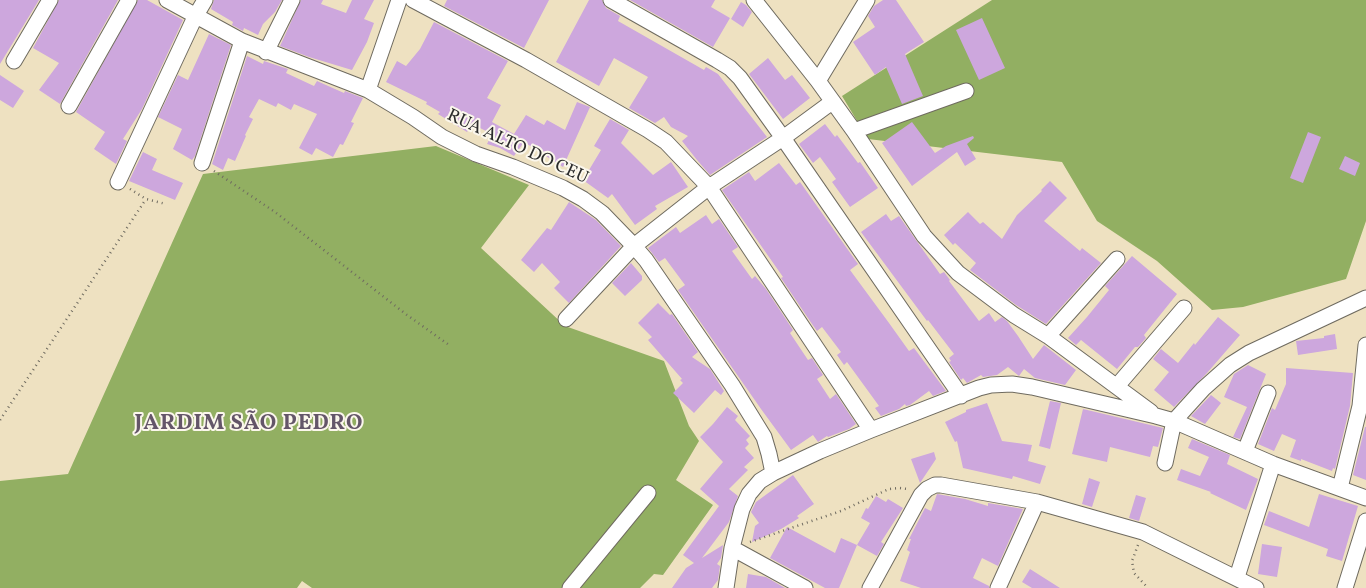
<!DOCTYPE html>
<meta charset="utf-8">
<style>
body{margin:0}
canvas{display:block;background:#eee1c1}
</style>
<canvas width="1366" height="588"></canvas>
<script>
const ctx = document.querySelector('canvas').getContext('2d');
ctx.lineJoin = 'round';
function fillPath(path, color) {
  ctx.fillStyle = color;
  ctx.fill(path, 'evenodd');
}
function toPath(rows) {
  const path = new Path2D();
  for (const r of rows) {
    path.moveTo(r[0], r[1]);
    for (let i = 2; i < r.length; i += 2) path.lineTo(r[i], r[i + 1]);
  }
  return path;
}
function strokePath(path, color, width, dash) {
  ctx.strokeStyle = color;
  ctx.lineWidth = width;
  ctx.lineCap = dash ? 'butt' : 'round';
  ctx.setLineDash(dash || []);
  ctx.stroke(path);
}
function drawText(font, color, halo, rows, align = 'center') {
  ctx.font = font + ' Vollkorn,serif';
  ctx.lineWidth = 4;
  ctx.setLineDash([]);
  ctx.textBaseline = 'middle';
  ctx.strokeStyle = halo;
  ctx.fillStyle = color;
  for (const [text, x, y, turn = 0] of rows) {
    ctx.save();
    ctx.translate(x, y);
    ctx.rotate((+turn || 0) * Math.PI / 180);
    ctx.textAlign = isNaN(turn) ? turn : align;
    if (halo) ctx.strokeText(text, 0, 0);
    ctx.fillText(text, 0, 0);
    ctx.restore();
  }
}
fillPath(toPath([
 [992,0,1366,0,1366,221,1346,279,1243,307,1212,310,1157,261,1097,221,1062,162,868,139,842,96],
 [436,146,529,185,481,248,565,326,664,361,689,426,699,441,676,480,713,505,663,575,654,574,640,588,312,588,302,581,297,588,0,588,0,481,68,474,203,174]
]), '#92af62');
fillPath(toPath([
 [0,0,39,0,0,64],
 [59,0,118,0,60,104,39,90,59,63,33,48],
 [138,0,147,0,183,20,142,109,123,139,127,141,116,164,94,149,105,132,76,112],
 [214,0,282,0,275,12,263,24,258,35,244,28,243,31,232,25,233,22,211,9],
 [301,0,323,0,321,4,346,13,352,0,374,0,364,19,374,23,367,42,352,70,309,57,280,46],
 [447,0,549,0,524,48,444,6],
 [589,0,602,0,606,8,620,16,618,21,704,70,706,67,718,74,767,137,710,175,697,160,682,141,688,136,671,127,664,117,655,123,629,108,648,77,614,58,599,86,556,62],
 [630,0,715,0,711,7,730,18,713,47],
 [883,0,896,0,924,42,905,54,923,96,902,104,886,67,875,75,853,42,875,27,868,16,874,6],
 [741,2,746,5,752,12,743,27,731,19],
 [982,18,1005,68,979,80,956,30],
 [434,22,508,61,487,98,501,105,492,122,514,134,526,115,544,125,547,120,565,130,577,102,590,107,563,167,524,142,514,156,500,148,487,144,492,134,472,124,467,132,438,114,440,112,426,104,427,102,386,82,397,61,406,66,420,49],
 [209,34,231,45,195,156,192,160,173,149,182,129,158,117,178,75,188,80],
 [247,56,263,64,264,61,288,69,286,73,314,86,317,81,344,93,345,91,363,98,351,122,354,123,343,145,340,144,333,157,316,148,312,155,299,148,317,114,294,104,291,110,278,103,276,107,259,99,249,117,253,119,245,135,246,136,235,161,228,158,223,170,212,164],
 [768,58,785,80,792,75,810,98,783,119,749,74],
 [0,75,24,91,13,108,0,100],
 [610,119,629,130,621,143,653,175,671,162,688,187,655,206,657,209,635,225,612,194,608,198,583,180,601,150,594,146],
 [912,122,935,153,946,146,973,136,974,138,967,144,976,159,965,166,957,152,912,186,882,143],
 [825,124,835,137,837,135,858,163,860,162,878,188,850,207,832,182,836,179,820,157,813,163,799,144],
 [1308,132,1321,137,1303,183,1290,178],
 [143,152,157,159,152,170,183,183,175,200,129,181],
 [1345,156,1360,163,1355,176,1339,169],
 [779,163,796,185,800,182,858,264,850,270,889,323,909,351,914,348,946,391,933,396,929,391,910,405,906,406,905,404,899,409,881,416,875,408,879,406,847,362,844,365,837,355,841,352,822,327,817,331,812,324,781,278,783,277,722,190,749,172,755,181],
 [1050,181,1067,198,1044,221,1080,251,1082,248,1101,263,1046,324,1016,305,970,270,976,263,955,243,953,245,944,235,968,212,980,224,983,222,1002,239,1017,215,1042,191,1041,190],
 [569,202,596,220,621,246,569,303,554,288,560,282,542,263,534,272,521,260,547,228,551,230],
 [886,214,891,221,899,216,940,274,944,272,950,280,949,281,979,321,989,313,995,322,1002,317,1007,321,1018,336,1033,359,1044,345,1076,370,1065,385,1035,378,1024,369,1019,376,1008,367,997,375,983,377,981,375,967,383,963,378,961,380,949,362,951,361,949,358,954,354,928,320,927,321,861,232],
 [706,215,712,224,719,219,738,247,732,251,752,279,755,276,766,289,793,330,790,333,808,360,812,358,823,375,817,379,830,399,836,394,856,424,849,429,828,437,827,436,818,442,813,435,791,450,761,409,678,290,685,285,665,258,659,262,648,248,676,227,680,233],
 [1132,256,1177,294,1144,335,1146,338,1138,347,1135,347,1117,369,1081,340,1076,345,1068,338,1087,317,1109,290,1105,286],
 [631,263,642,276,642,280,625,296,612,283],
 [658,303,670,315,672,314,698,352,692,357,710,369,724,391,721,395,715,390,694,413,673,393,683,383,680,380,682,379,648,340,652,337,638,323],
 [1218,317,1240,335,1207,373,1174,407,1154,390,1169,372,1153,359,1161,349,1178,363,1194,343,1195,345],
 [1335,334,1337,349,1298,355,1296,341,1324,338,1324,336],
 [1248,365,1266,374,1240,439,1233,437,1247,407,1224,397,1234,374],
 [1286,368,1353,373,1350,406,1335,469,1333,468,1332,471,1301,459,1301,461,1290,457,1296,440,1282,434,1274,451,1258,444,1272,408,1275,410,1286,384],
 [1211,395,1221,403,1205,424,1191,416],
 [1050,401,1061,403,1050,449,1039,446],
 [987,403,1002,441,1032,445,1028,461,1046,466,1040,484,1013,476,1012,479,963,468,957,441,955,442,945,422,966,412,966,410],
 [727,407,738,416,735,420,750,436,746,440,749,444,745,448,754,458,744,467,748,470,729,489,738,496,729,522,702,558,723,545,721,558,717,564,720,566,718,580,712,588,672,588,686,568,694,563,683,555,719,506,700,489,723,462,700,437,713,424],
 [1083,409,1163,428,1158,447,1153,446,1150,457,1110,447,1107,462,1072,454],
 [1365,427,1366,427,1366,480,1353,475],
 [1192,439,1230,455,1227,464,1258,479,1246,510,1210,493,1211,492,1177,480,1181,469,1200,476,1209,457,1188,448],
 [934,452,936,459,920,483,911,459],
 [793,475,814,504,797,516,799,518,781,529,752,542,755,526,759,523,751,512,756,502],
 [1089,478,1100,482,1092,507,1082,504],
 [937,494,965,499,988,506,988,503,1023,509,998,566,982,558,973,578,989,586,989,588,921,588,900,581,910,552,907,550,911,539,909,539,925,508,931,511],
 [1319,494,1358,506,1342,561,1326,556,1328,549,1264,525,1269,511,1309,527],
 [1136,495,1146,498,1139,521,1129,518],
 [876,496,886,502,888,499,903,508,881,542,884,544,877,556,857,545,870,523,861,518,866,508,868,509],
 [787,527,835,553,841,538,857,545,839,588,825,588,770,558],
 [1262,544,1282,547,1277,577,1258,574],
 [1030,569,1060,588,1032,588,1022,582],
 [748,574,766,577,785,588,746,588]
]), '#cda7dd');
const minor = toPath([
 [167,0,242,41,368,90,413,117,442,137,476,154,513,167,563,188,583,199,602,213,634,246,646,260,732,385,764,437,769,454,773,473],
 [413,0,526,60,648,130,666,142,709,187,871,430],
 [611,0,717,60,730,68,740,78,783,138,961,396],
 [754,0,818,81,854,131,924,236,958,273,1014,315,1048,336,1151,412],
 [266,52,292,0],
 [14,61,50,0],
 [818,81,867,0],
 [368,90,399,0],
 [69,106,129,0],
 [854,131,966,91],
 [202,163,242,41],
 [118,182,195,17,205,0],
 [566,319,634,246,709,187,783,138,832,102],
 [1048,336,1117,259],
 [1117,386,1184,308],
 [1245,451,1268,393],
 [1165,463,1174,421,1203,389,1230,365,1249,353,1366,298],
 [1340,488,1360,406,1366,345],
 [732,548,805,588],
 [1237,577,1273,464],
 [570,588,648,493],
 [726,588,732,548,742,509,749,494,760,481,773,473,820,451,871,430,979,388,991,385,1012,384,1032,387,1156,416,1174,421,1273,464,1366,498],
 [870,588,921,495,927,489,935,485,941,485,1037,502,1143,532,1256,588],
 [998,588,1037,502],
 [1345,588,1366,521]
]);
strokePath(minor, '#6f6b60', 17);
strokePath(toPath([
 [214,171,275,212,407,315,449,345],
 [130,189,146,199,166,204],
 [0,420,146,199],
 [750,542,841,511,889,489,900,488,907,489],
 [1138,545,1132,561,1134,573,1148,588]
]), '#6f6b60', 2.5, [1, 4]);
strokePath(minor, '#fff', 15);
drawText('18px', '#2b2b2b', '#fbf7ec', [
 ["RUA ALTO DO CEU",517,148,25]
]);
ctx.letterSpacing = '1px';
drawText('bold 22px', '#645669', '#fbf7ec', [
 ["JARDIM SÃO PEDRO",249,425]
]);
ctx.letterSpacing = '0px';
</script>
